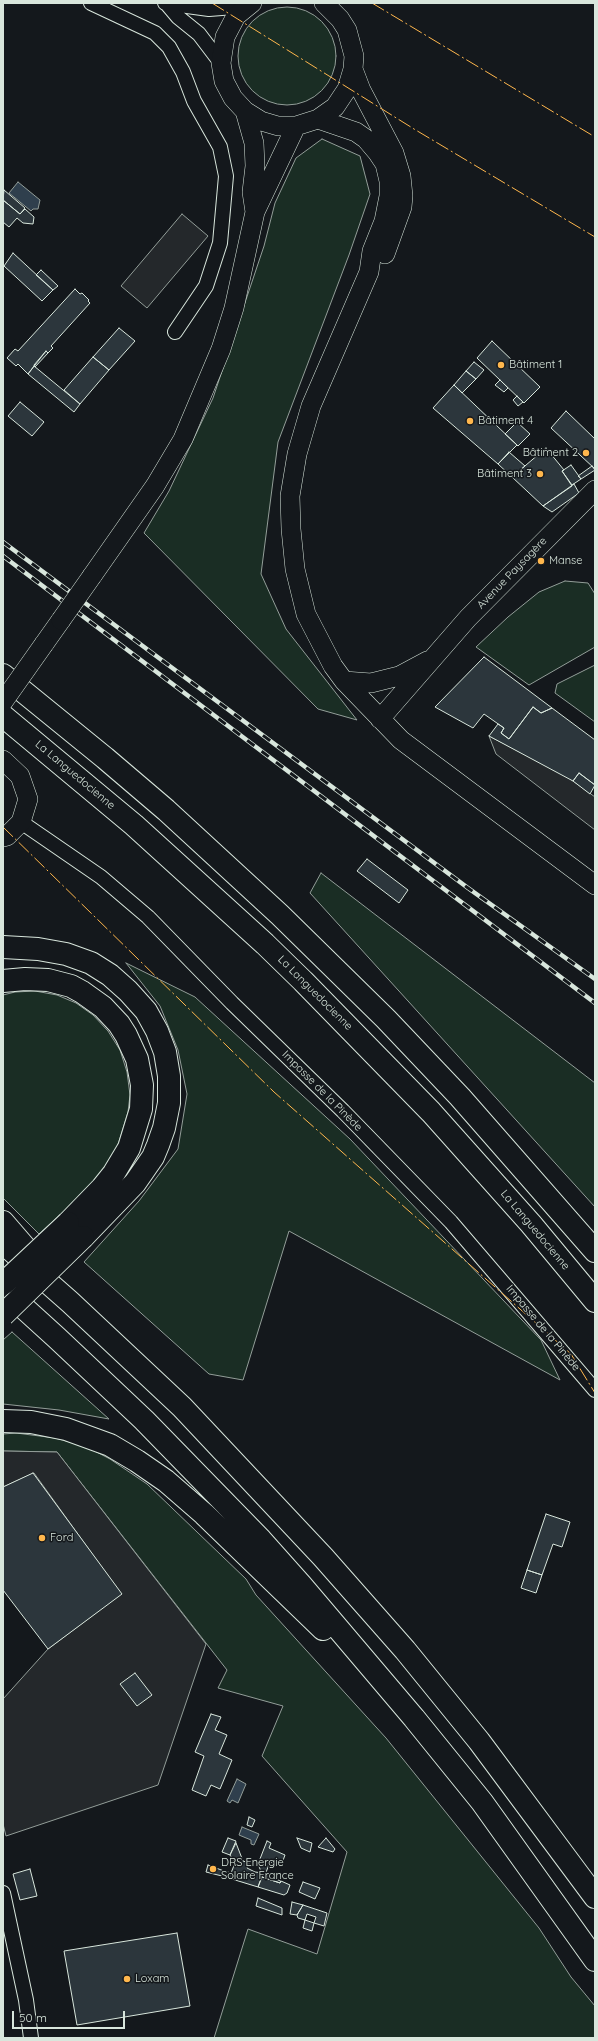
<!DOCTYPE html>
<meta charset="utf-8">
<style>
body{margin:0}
#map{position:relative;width:598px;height:2041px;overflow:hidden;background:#14181c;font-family:Quicksand,sans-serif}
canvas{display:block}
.frame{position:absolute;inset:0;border:4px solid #d8e6dc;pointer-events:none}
.scale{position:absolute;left:12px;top:2011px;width:113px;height:18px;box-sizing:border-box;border:2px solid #d8e6dc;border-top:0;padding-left:5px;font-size:12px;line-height:14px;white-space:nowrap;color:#d8e6dc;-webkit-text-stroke:3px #14181c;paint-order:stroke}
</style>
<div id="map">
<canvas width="598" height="2041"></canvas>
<div class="frame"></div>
<div class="scale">50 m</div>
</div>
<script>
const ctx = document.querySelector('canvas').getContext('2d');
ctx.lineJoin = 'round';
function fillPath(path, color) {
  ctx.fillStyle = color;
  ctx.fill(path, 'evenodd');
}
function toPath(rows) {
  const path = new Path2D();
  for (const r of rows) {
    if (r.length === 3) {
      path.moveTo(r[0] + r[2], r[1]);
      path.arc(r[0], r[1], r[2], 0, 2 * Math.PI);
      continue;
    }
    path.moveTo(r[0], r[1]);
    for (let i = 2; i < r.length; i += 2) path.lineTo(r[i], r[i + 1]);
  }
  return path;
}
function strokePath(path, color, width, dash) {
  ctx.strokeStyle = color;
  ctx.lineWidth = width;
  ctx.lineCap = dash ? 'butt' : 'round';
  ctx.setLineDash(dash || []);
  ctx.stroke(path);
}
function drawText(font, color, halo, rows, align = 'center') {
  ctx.font = font + ' Quicksand,sans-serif';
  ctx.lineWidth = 3;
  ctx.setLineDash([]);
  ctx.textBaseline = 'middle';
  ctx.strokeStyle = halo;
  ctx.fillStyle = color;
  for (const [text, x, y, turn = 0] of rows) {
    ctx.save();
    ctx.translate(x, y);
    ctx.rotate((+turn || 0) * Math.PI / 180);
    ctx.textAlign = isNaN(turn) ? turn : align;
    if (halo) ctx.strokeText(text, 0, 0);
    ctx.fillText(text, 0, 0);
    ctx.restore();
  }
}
const green = toPath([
 [287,56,49],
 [322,139,360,156,370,194,349,255,278,442,261,574,286,629,357,720,318,709,144,533,169,491,213,398,264,246,275,203,296,158,322,139],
 [565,581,588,583,595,594,595,647,529,685,476,647,508,617,539,592,565,581],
 [595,665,595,722,555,693,557,684,595,665],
 [321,873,595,1083,595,1207,310,893,321,873],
 [126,963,195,997,350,1139,541,1340,560,1380,289,1231,243,1380,209,1374,84,1262,139,1201,178,1149,187,1094,178,1050,160,1006,126,963],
 [35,991,57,995,76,1003,93,1015,108,1031,120,1050,127,1072,130,1095,128,1112,116,1151,99,1179,39,1234,3,1198,3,995,15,992,35,991],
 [12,1332,109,1419,59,1410,3,1404,3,1340,12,1332],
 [16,1433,55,1438,85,1446,110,1459,147,1484,246,1579,256,1595,386,1738,539,1928,571,1977,595,2006,595,2038,214,2038,248,1929,317,1954,347,1852,262,1756,283,1706,218,1688,227,1670,57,1452,3,1451,3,1434,16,1433]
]);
fillPath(green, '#1a2d24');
strokePath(green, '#939e99', 1);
const parking = toPath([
 [182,214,208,236,147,308,121,286,182,214],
 [489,736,566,776,595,797,595,830,496,754,489,736],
 [3,1451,57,1452,206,1644,158,1785,6,1836,3,1824,3,1699,48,1649,121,1594,34,1473,3,1487,3,1451]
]);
fillPath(parking, '#24282b');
strokePath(parking, '#939e99', 1);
const water = toPath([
 [18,182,40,200,38,209,33,209,31,211,9,193,18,182],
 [237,1779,246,1784,238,1803,232,1800,230,1803,227,1801,237,1779],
 [242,1827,259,1834,254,1845,251,1844,251,1840,239,1835,242,1827]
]);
fillPath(water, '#2f3f4d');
strokePath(water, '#939e99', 1);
const building = toPath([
 [4,190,25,208,20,214,3,200,4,190],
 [3,200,20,214,25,209,34,217,33,224,23,223,17,218,9,227,3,222,3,200],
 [13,253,53,290,42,301,4,266,13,253],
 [41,270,58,286,53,290,36,275,41,270],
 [75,289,80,294,82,293,89,300,88,301,90,303,51,346,53,348,48,353,46,351,28,374,18,364,16,366,7,358,15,349,18,351,75,289],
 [119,328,135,341,109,370,93,357,119,328],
 [492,341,540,387,524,403,477,358,492,341],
 [46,351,48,353,35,367,34,365,46,351],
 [93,357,109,370,80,404,64,390,93,357],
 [474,362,484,370,476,379,466,371,474,362],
 [34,366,80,404,74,412,28,374,34,366],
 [466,371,476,379,462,393,454,385,466,371],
 [500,380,508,388,504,392,495,385,500,380],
 [454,385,517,445,498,464,433,408,454,385],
 [517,396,523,402,518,406,513,400,517,396],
 [20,402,44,422,32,436,8,416,20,402],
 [566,411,595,439,595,469,551,428,566,411],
 [517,422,530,434,518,446,505,434,517,422],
 [546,448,564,470,562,471,572,486,543,506,512,477,546,448],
 [509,452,525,466,512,477,498,464,509,452],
 [571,465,581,479,572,485,562,471,571,465],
 [592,466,595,470,581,479,578,476,592,466],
 [574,484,579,493,552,512,543,506,574,484],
 [484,657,552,708,541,713,533,707,509,739,501,733,504,728,484,714,473,728,435,707,484,657],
 [533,707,541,713,552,708,595,740,595,785,579,773,573,781,489,736,498,724,504,728,501,733,509,739,533,707],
 [579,773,595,785,590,794,573,781,579,773],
 [367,859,408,890,399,903,357,871,367,859],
 [33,1473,122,1594,48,1649,3,1590,3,1487,33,1473],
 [546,1514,570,1522,562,1547,553,1544,542,1575,527,1570,546,1514],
 [527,1570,542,1575,536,1593,521,1588,527,1570],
 [135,1673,152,1695,137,1706,120,1684,135,1673],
 [211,1714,221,1717,215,1730,227,1735,219,1754,232,1760,220,1789,211,1785,206,1796,192,1790,204,1756,195,1752,211,1714],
 [249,1817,255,1820,252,1827,247,1825,249,1817],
 [228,1838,236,1841,230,1855,222,1852,228,1838],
 [297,1838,312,1843,310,1852,301,1848,297,1838],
 [326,1838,335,1849,333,1852,318,1847,326,1838],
 [267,1841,271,1843,269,1848,285,1855,281,1866,270,1862,265,1875,262,1874,258,1864,267,1841],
 [236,1843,243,1861,249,1863,247,1868,255,1872,263,1873,258,1887,222,1876,224,1871,231,1873,235,1863,230,1855,236,1843],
 [208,1865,224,1871,222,1876,206,1872,208,1865],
 [30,1869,37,1896,20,1900,13,1874,30,1869],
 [262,1874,281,1881,280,1883,262,1877,262,1874],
 [262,1877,280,1883,281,1881,290,1885,287,1893,284,1895,258,1887,262,1877],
 [303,1882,320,1888,315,1899,299,1892,303,1882],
 [258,1898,282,1908,282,1915,256,1906,258,1898],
 [292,1902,303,1905,297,1915,290,1914,292,1902],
 [303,1905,327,1913,324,1926,314,1923,316,1917,307,1914,305,1920,298,1918,297,1915,303,1905],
 [305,1920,314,1923,312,1931,303,1928,305,1920],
 [177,1933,190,2006,77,2025,64,1951,177,1933]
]);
fillPath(building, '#2c363c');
strokePath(building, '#d8e6dc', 1);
const street = toPath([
 [91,3,155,33,169,47,183,72,194,101,220,147,226,176,220,243,206,286,175,332],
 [165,3,209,9,247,6],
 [167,4,178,17,199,34,221,63],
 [21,822,101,877,148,917,232,1003,343,1111,451,1222,595,1390],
 [3,1893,26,2000,31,2038]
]);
const secondary = toPath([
 [252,3,236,16,225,37,221,63,224,81,233,98,245,111,261,121,278,126,296,126,318,119,335,107,347,89,353,69,354,56,347,30,340,19,324,3],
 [353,69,361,90,394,153,401,176,403,196,402,207,385,254],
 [245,111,254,143,255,166,252,192,255,212],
 [318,119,356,132,366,139,377,152,385,164,389,181,389,196,384,221,372,251,369,272,311,406,297,454,290,496,291,529,295,569,306,614,333,666,344,681,401,740,595,885],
 [92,576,155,486,183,439,221,349,234,308,255,212,296,126],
 [44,644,61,620],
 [344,681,371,683,399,676,427,661],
 [380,719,468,618,595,490],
 [3,760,20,776,28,799,21,822,7,836,3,837]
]);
const highway = toPath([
 [3,675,105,758,166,810,280,915,386,1019,460,1097,595,1251],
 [3,716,134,825,265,944,303,981,431,1112,531,1224,595,1301],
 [3,947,38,949,66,954,91,963,110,975,128,991,146,1011,157,1031,165,1052,169,1076,169,1103,164,1128,158,1145,153,1157,135,1183,83,1237],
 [3,981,25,979,48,980,71,986,82,992,103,1007,119,1024,126,1035,137,1059,142,1085,141,1109,129,1148,114,1173,102,1188,68,1223],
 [3,1222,28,1251],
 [3,1243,70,1302,182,1407,323,1557,405,1650,479,1741,595,1897],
 [3,1289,57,1338,144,1420,261,1540,302,1586,414,1718,482,1802,595,1960],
 [3,1421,31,1422,66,1429,110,1445,137,1461,166,1481,204,1514,323,1629]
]);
strokePath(street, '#d8e6dc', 16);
strokePath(secondary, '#d8e6dc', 20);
strokePath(highway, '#d8e6dc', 24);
strokePath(street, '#14181c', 14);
strokePath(secondary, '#14181c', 19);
strokePath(highway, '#14181c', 22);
const rail = toPath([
 [3,542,468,888,595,979],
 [3,556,595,1003]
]);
strokePath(rail, '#d8e6dc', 4.5);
strokePath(rail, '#14181c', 3, [9]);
const secondaryBridge = toPath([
 [61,620,92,576],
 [3,702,44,644]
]);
const highwayBridge = toPath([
 [3,1284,68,1223],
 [3,1315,83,1237]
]);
strokePath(secondaryBridge, '#d8e6dc', 20, []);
strokePath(highwayBridge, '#d8e6dc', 24, []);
strokePath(secondaryBridge, '#14181c', 19);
strokePath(highwayBridge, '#14181c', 22);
strokePath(toPath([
 [212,3,414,129,595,237],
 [372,3,595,137],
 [3,827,274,1092,571,1354,595,1393]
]), '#ffb74d', 1, [14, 3, 2, 3]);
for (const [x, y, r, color] of [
 [501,365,4,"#ffb74d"],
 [470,421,4,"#ffb74d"],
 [586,453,4,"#ffb74d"],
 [540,474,4,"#ffb74d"],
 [541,561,4,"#ffb74d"],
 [42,1538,4,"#ffb74d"],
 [213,1869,4,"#ffb74d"],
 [127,1979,4,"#ffb74d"]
]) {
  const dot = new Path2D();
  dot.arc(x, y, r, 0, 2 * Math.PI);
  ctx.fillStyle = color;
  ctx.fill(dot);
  strokePath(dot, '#14181c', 1.5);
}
drawText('11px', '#d8e6dc', '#14181c', [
 ["Bâtiment 1",509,365],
 ["Bâtiment 4",478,421],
 ["Bâtiment 2",578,453,"right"],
 ["Bâtiment 3",532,474,"right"],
 ["Manse",549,561],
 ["Ford",50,1538],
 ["DRS Energie",221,1863],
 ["Solaire France",221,1876],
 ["Loxam",135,1979]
], 'left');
drawText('11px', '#d8e6dc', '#14181c', [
 ["Avenue Paysagère",512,573,-46],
 ["La Languedocienne",75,775,40],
 ["La Languedocienne",315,993,45],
 ["Impasse de la Pinède",322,1091,45],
 ["La Languedocienne",535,1230,50],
 ["Impasse de la Pinède",543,1328,50]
]);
</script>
